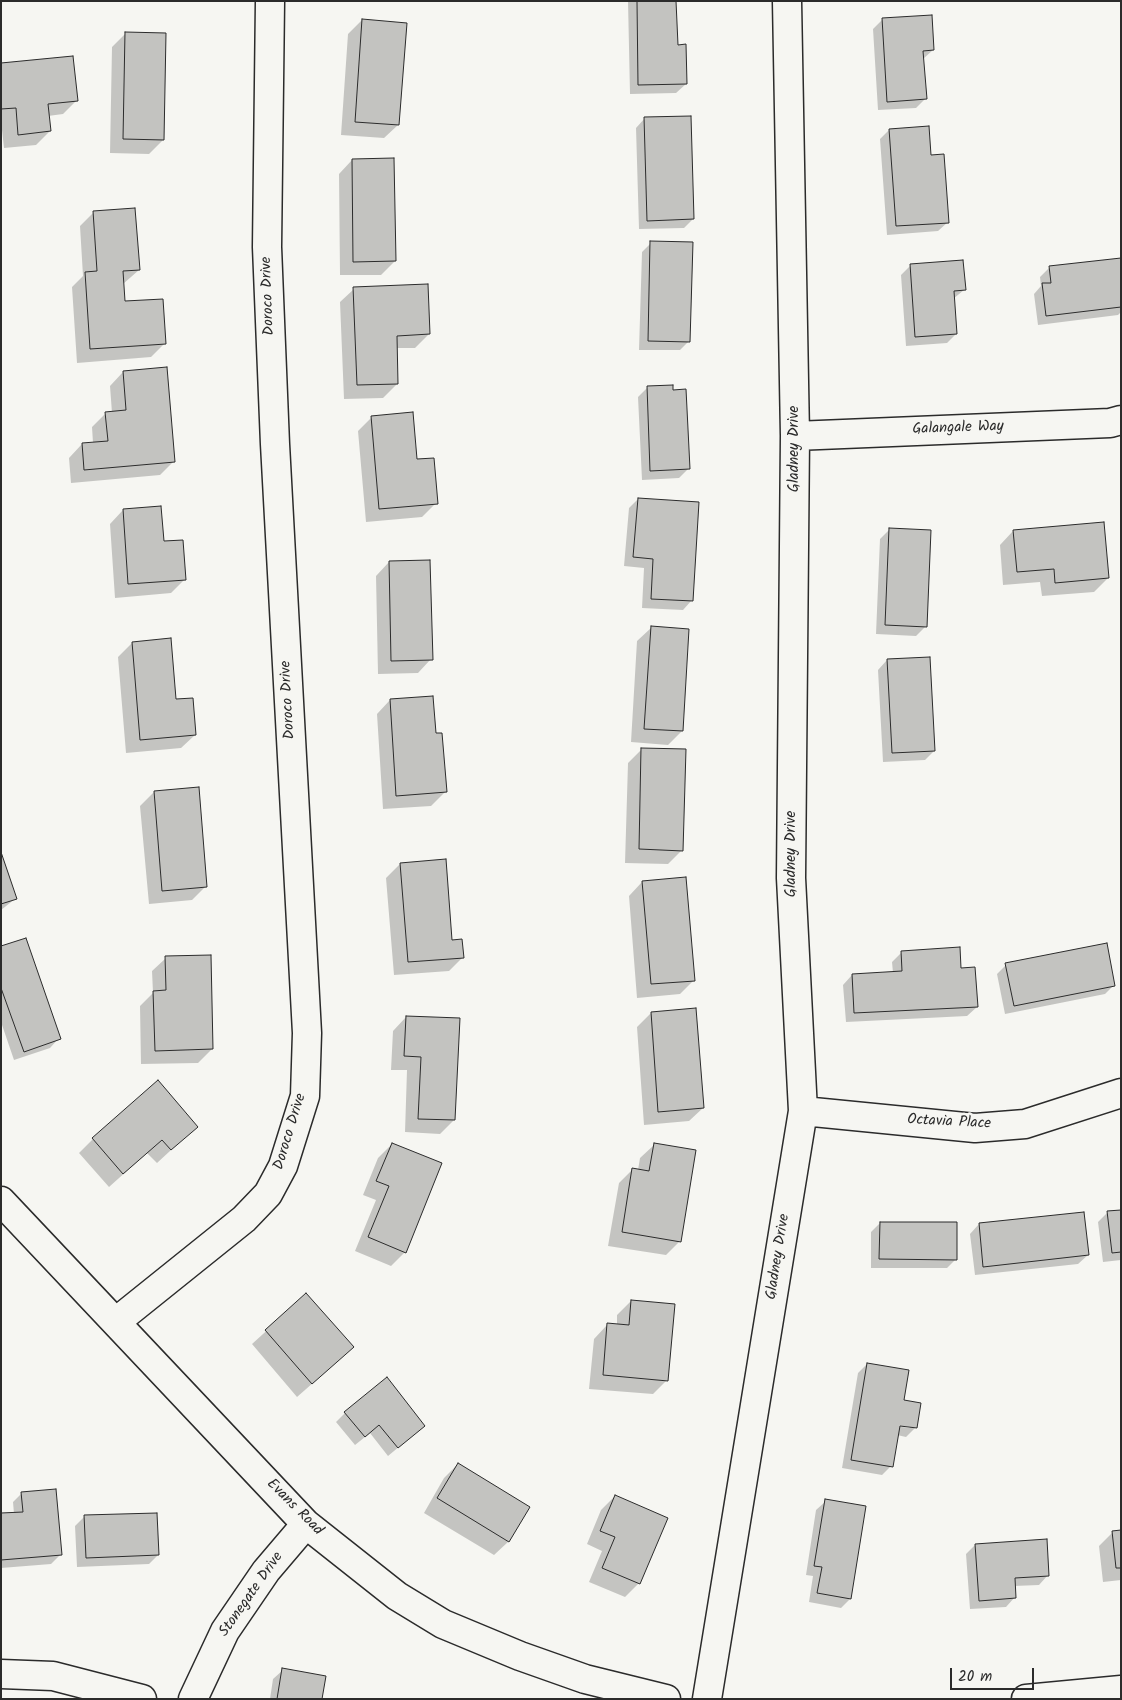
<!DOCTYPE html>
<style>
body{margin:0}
#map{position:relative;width:1122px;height:1700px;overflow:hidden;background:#f6f6f2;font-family:Kalam,sans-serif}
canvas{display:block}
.frame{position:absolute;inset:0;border:2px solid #2b2b2b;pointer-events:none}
.scale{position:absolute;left:950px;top:1668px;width:84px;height:22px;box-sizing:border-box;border:2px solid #2b2b2b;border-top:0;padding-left:6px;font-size:15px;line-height:18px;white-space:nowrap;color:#2b2b2b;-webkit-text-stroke:4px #f6f6f2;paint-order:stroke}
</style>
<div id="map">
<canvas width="1122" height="1700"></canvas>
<div class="frame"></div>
<div class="scale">20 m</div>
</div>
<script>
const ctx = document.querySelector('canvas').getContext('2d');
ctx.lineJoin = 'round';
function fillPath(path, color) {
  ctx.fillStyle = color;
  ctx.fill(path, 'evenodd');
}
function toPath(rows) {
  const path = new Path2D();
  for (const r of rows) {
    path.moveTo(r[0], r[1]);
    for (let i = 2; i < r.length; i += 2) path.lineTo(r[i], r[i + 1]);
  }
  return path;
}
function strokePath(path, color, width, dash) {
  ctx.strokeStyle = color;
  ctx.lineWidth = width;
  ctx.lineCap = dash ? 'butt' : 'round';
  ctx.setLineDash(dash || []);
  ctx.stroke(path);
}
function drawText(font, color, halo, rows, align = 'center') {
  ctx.font = font + ' Kalam,sans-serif';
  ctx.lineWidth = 5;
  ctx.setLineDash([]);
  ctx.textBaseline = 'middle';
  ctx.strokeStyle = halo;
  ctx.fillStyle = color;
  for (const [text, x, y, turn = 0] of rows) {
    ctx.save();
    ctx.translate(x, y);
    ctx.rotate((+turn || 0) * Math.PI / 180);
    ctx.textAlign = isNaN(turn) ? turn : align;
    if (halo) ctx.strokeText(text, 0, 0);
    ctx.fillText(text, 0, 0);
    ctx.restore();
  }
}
fillPath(toPath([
 [628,1,675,1,677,46,686,84,676,93,630,94],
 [362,20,398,125,384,138,341,135,348,34],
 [882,20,933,50,923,59,925,99,916,108,878,110,873,29],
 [126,33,163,140,149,154,110,153,112,47],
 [1,64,77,100,63,114,48,116,50,131,36,145,4,148,1,121],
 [645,118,693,219,684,228,639,229,636,128],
 [889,130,930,156,948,222,938,231,887,235,880,139],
 [352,160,395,261,381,275,340,275,339,174],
 [94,212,139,270,123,284,124,303,165,343,151,357,77,363,72,287,83,276,80,226],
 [651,243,689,341,680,350,639,350,642,252],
 [1121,259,1121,312,1118,315,1038,325,1034,294,1041,286,1040,277,1049,268],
 [911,265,964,290,953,299,956,334,947,343,906,346,901,275],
 [354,289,429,334,415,348,396,348,397,384,383,398,344,399,340,302],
 [123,372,174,461,160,475,71,483,69,458,82,444,93,443,92,427,106,413,112,413,110,386],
 [647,388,688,469,679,478,642,480,638,397],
 [372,417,416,460,436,503,422,517,366,522,358,431],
 [638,499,692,600,683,610,642,608,644,568,624,566,629,508],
 [123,510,163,543,185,579,171,593,115,598,110,524],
 [890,529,925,627,916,636,876,634,880,539],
 [1013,531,1108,578,1094,592,1042,596,1040,582,1003,585,1000,545],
 [389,562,431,659,418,673,378,674,376,576],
 [651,628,688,630,682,731,668,745,631,742,637,641],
 [132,643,174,700,195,735,181,748,126,753,118,657],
 [887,660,934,751,925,760,883,762,878,670],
 [390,700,435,735,445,792,431,806,383,809,377,714],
 [642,749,682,850,668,864,625,863,628,763],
 [197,788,206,886,192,900,149,904,140,806,154,792],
 [1,856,15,899,1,910],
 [400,864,463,957,449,971,394,975,386,878],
 [642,882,694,980,680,994,637,998,629,896],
 [1,948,59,1038,50,1048,14,1060,1,1022],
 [901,953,960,969,977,1007,967,1016,846,1022,843,985,852,975,893,973,892,962],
 [166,958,212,1049,198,1063,141,1064,140,1006,153,993,152,971],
 [1006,965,1114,985,1105,994,1005,1014,997,974],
 [651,1013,703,1108,689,1121,644,1125,637,1027],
 [406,1017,454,1120,440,1134,405,1132,407,1070,391,1070,393,1031],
 [196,1127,157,1163,147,1153,109,1187,79,1153,93,1139],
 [392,1144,405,1252,391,1266,355,1251,376,1200,363,1195,378,1158],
 [654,1145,680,1241,666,1255,608,1246,619,1183,633,1169,638,1170,640,1158],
 [1121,1211,1121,1260,1103,1262,1098,1222,1107,1213],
 [880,1223,956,1259,947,1268,871,1268,871,1232],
 [979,1224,1088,1255,1078,1264,975,1275,970,1234],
 [306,1295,338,1361,297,1397,252,1344],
 [631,1301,667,1380,653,1394,589,1389,594,1339,607,1325,617,1326,617,1315],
 [867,1364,902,1401,915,1428,906,1437,897,1435,891,1466,882,1475,842,1468,858,1373],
 [893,1426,910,1426,910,1428],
 [345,1413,424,1426,388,1456,370,1433,355,1445,336,1422],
 [458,1464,529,1507,508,1542,494,1555,424,1513,444,1478],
 [22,1493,60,1555,51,1564,1,1568,1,1515,14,1514,13,1502],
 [615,1496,639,1583,625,1597,589,1582,602,1551,587,1544,601,1510],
 [826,1501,850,1599,841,1608,809,1602,813,1576,806,1575,816,1510],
 [84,1517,158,1555,149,1564,77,1567,75,1526],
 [1113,1532,1121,1532,1121,1580,1103,1582,1099,1546],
 [975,1545,1048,1575,1039,1585,1014,1586,1015,1597,1006,1607,970,1609,966,1554],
 [283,1670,321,1699,270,1699,273,1679]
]), '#0003');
const building = toPath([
 [637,1,676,1,678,45,686,44,687,84,638,85,637,1],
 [932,15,934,50,923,51,927,99,887,102,882,18,932,15],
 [362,19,407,23,399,125,355,122,362,19],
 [125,32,166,33,164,140,123,139,125,32],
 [73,56,78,101,48,104,51,131,18,135,16,108,1,109,1,63,73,56],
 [691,116,694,219,647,221,644,117,691,116],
 [929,126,931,155,944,154,949,223,896,226,889,129,929,126],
 [394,158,396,261,353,262,352,159,394,158],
 [135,208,140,270,123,271,125,301,163,299,166,344,90,349,85,272,97,271,93,211,135,208],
 [650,241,693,242,690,342,648,341,650,241],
 [1121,258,1121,307,1046,316,1042,283,1051,283,1049,266,1121,258],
 [963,260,966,290,954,291,957,334,915,337,910,264,963,260],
 [428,284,430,334,397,336,398,384,357,385,353,287,428,284],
 [167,367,175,462,84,470,82,443,108,441,105,412,126,410,123,371,167,367],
 [673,385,673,390,686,389,690,469,650,471,647,386,673,385],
 [413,412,417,459,434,458,438,504,379,509,371,416,413,412],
 [638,498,699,502,693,601,651,599,653,559,633,557,638,498],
 [161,506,164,541,183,540,186,580,128,584,123,509,161,506],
 [1104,522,1109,578,1055,583,1054,569,1017,572,1013,530,1104,522],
 [889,528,931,530,927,627,885,625,889,528],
 [430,560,433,660,391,661,389,561,430,560],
 [651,626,689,629,683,731,644,729,651,626],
 [171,638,176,699,193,698,196,735,140,740,132,642,171,638],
 [930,657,935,751,892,753,887,659,930,657],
 [433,696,436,733,442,733,447,792,396,796,390,699,433,696],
 [641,748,686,749,683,851,639,849,641,748],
 [199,787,207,887,162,891,154,791,199,787],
 [1,852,17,899,1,904,1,852],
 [446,859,452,940,462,939,464,958,408,962,400,863,446,859],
 [686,877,695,981,651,984,642,881,686,877],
 [26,938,61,1039,24,1052,1,988,1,946,26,938],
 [1107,943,1115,986,1014,1006,1005,963,1107,943],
 [960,947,961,968,975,967,978,1007,854,1013,852,974,902,971,901,951,960,947],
 [211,955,213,1049,155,1051,153,991,166,990,165,956,211,955],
 [696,1008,704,1108,658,1112,651,1012,696,1008],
 [406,1016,460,1018,455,1120,418,1119,421,1057,404,1056,406,1016],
 [158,1080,198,1127,171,1150,162,1140,123,1174,92,1138,158,1080],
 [392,1143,442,1163,406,1253,368,1237,389,1186,376,1181,392,1143],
 [654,1143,696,1150,681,1242,622,1232,632,1168,649,1171,654,1143],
 [1121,1210,1121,1252,1112,1253,1107,1211,1121,1210],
 [1084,1212,1089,1255,983,1267,979,1223,1084,1212],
 [880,1222,957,1222,957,1260,879,1259,880,1222],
 [306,1293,354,1347,312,1384,265,1330,306,1293],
 [631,1300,675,1304,668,1381,603,1375,607,1323,629,1325,631,1300],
 [867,1363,909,1370,904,1400,921,1403,917,1428,900,1426,893,1467,851,1460,867,1363],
 [387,1377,425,1426,398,1448,379,1425,365,1437,344,1412,387,1377],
 [458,1463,530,1507,509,1542,437,1498,458,1463],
 [56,1489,62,1555,1,1560,1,1513,23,1512,21,1492,56,1489],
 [615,1495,668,1518,640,1584,602,1568,615,1537,600,1531,615,1495],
 [825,1499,866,1506,851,1599,817,1593,822,1567,814,1566,825,1499],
 [157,1513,159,1555,86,1558,84,1515,157,1513],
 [1121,1530,1121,1568,1116,1568,1112,1531,1121,1530],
 [1047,1539,1049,1576,1015,1578,1016,1598,979,1601,975,1544,1047,1539],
 [282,1668,326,1676,322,1699,277,1699,282,1668]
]);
fillPath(building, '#c3c3c0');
strokePath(building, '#2b2b2b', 1);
const minor = toPath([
 [795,436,1110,423,1121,420],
 [803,1111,975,1128,1025,1124,1121,1093],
 [1,1201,306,1524,397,1596,443,1624,520,1656,585,1679,666,1699],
 [117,1321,244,1219,268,1194,283,1166,305,1096,307,1033,275,444,267,247,270,1],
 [1,1674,53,1676,142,1699],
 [193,1699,225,1631,266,1571,306,1524],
 [707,1699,803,1111,791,878,795,436,787,1],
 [1026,1699,1121,1690]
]);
strokePath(minor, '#2b2b2b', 31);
strokePath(minor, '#f6f6f2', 28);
drawText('15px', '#2b2b2b', '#f6f6f2', [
 ["Doroco Drive",269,296,-92],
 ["Galangale Way",958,429,-2],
 ["Gladney Drive",795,449,-90],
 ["Doroco Drive",289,700,-93],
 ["Gladney Drive",792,854,-90],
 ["Octavia Place",949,1123,3],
 ["Doroco Drive",291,1132,-73],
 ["Gladney Drive",779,1257,-81],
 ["Evans Road",294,1508,45],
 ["Stonegate Drive",252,1595,-55]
]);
</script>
